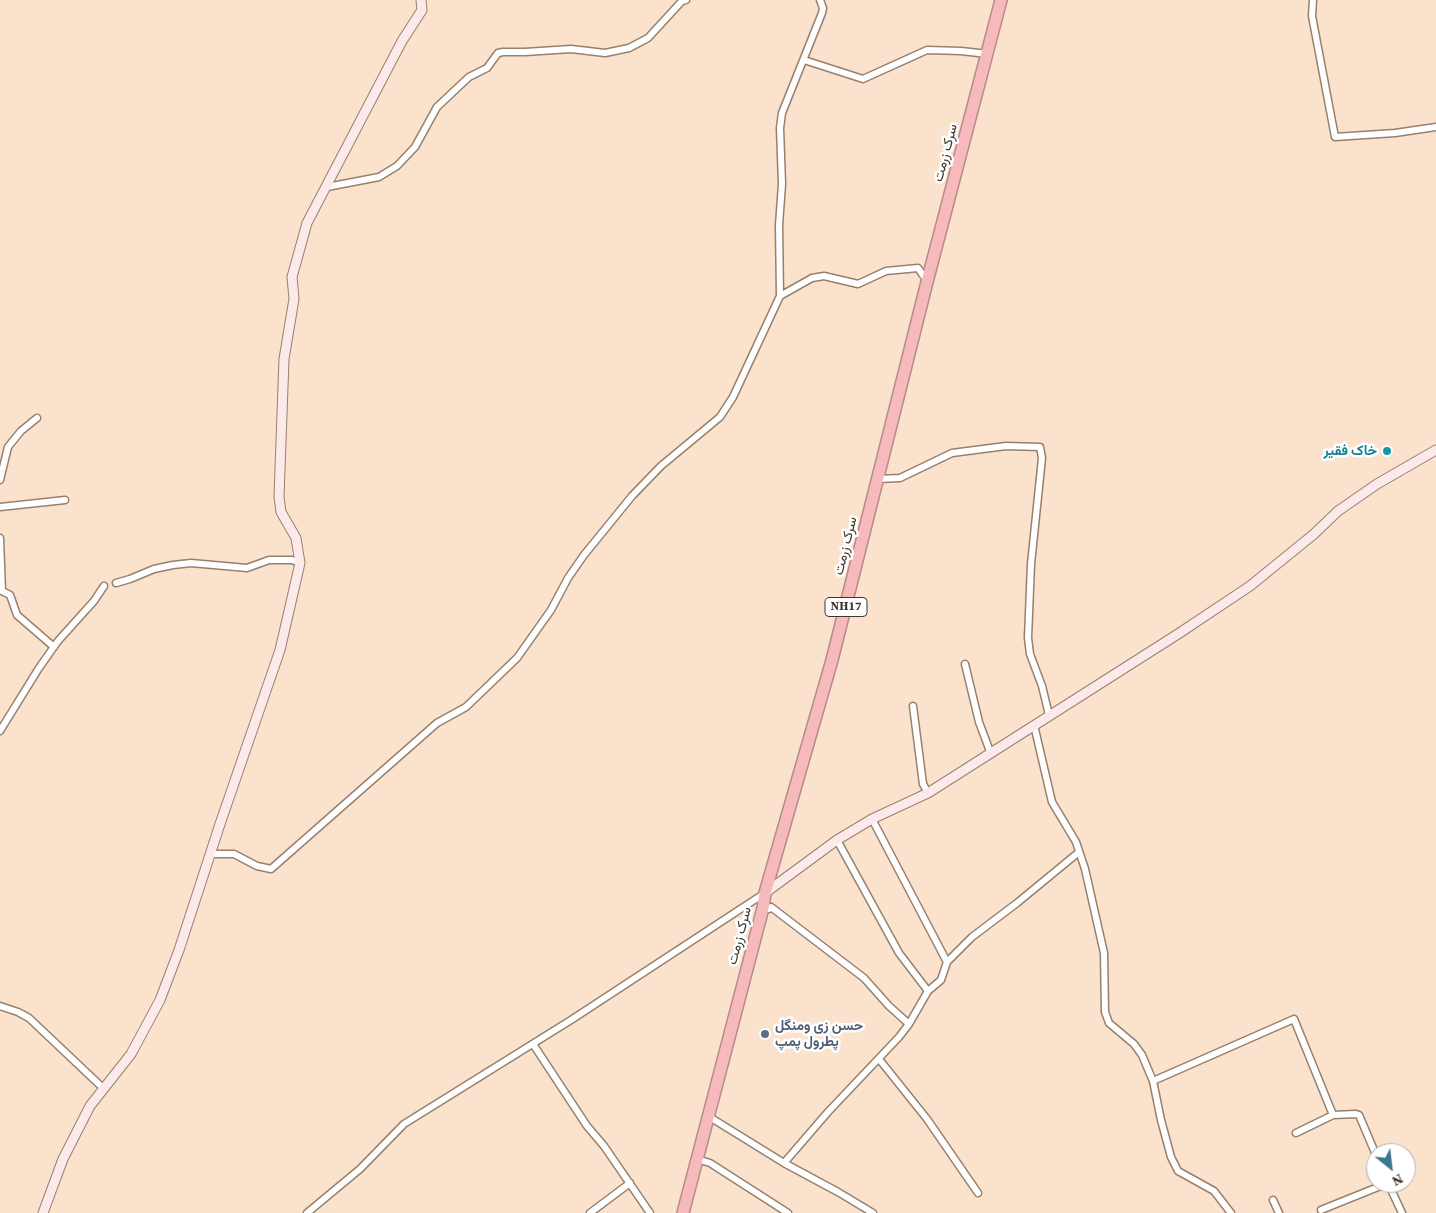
<!DOCTYPE html>
<meta charset="utf-8">
<style>
body{margin:0}
#map{position:relative;width:1436px;height:1213px;overflow:hidden;background:#fae2cd;font-family:"Source Serif 4",serif}
canvas{display:block}
.north{position:absolute;left:1366px;top:1143px;width:50px;height:50px;box-sizing:border-box;background:#fff;border:1px solid #b2aeab;border-radius:50%;rotate:151deg;font-size:14px;font-weight:700;line-height:20px;text-align:center;color:#3e352c}
.north::after{content:'';display:block;margin:auto;width:18px;height:22px;background:#3a778d;clip-path:polygon(50% 0,100% 100%,50% 72%,0 100%)}
</style>
<div id="map">
<canvas width="1436" height="1213"></canvas>
<div class="north">N</div>
</div>
<script>
const ctx = document.querySelector('canvas').getContext('2d');
ctx.lineJoin = 'round';
function toPath(rows) {
  const path = new Path2D();
  for (const r of rows) {
    path.moveTo(r[0], r[1]);
    for (let i = 2; i < r.length; i += 2) path.lineTo(r[i], r[i + 1]);
  }
  return path;
}
function strokePath(path, color, width, dash) {
  ctx.strokeStyle = color;
  ctx.lineWidth = width;
  ctx.lineCap = dash ? 'butt' : 'round';
  ctx.setLineDash(dash || []);
  ctx.stroke(path);
}
function drawText(font, color, halo, rows, align = 'center') {
  ctx.font = font + ' "Source Serif 4",Vazirmatn,serif';
  ctx.lineWidth = 5;
  ctx.setLineDash([]);
  ctx.textBaseline = 'middle';
  ctx.strokeStyle = halo;
  ctx.fillStyle = color;
  for (const [text, x, y, turn = 0] of rows) {
    ctx.save();
    ctx.translate(x, y);
    ctx.rotate((+turn || 0) * Math.PI / 180);
    ctx.textAlign = isNaN(turn) ? turn : align;
    if (halo) ctx.strokeText(text, 0, 0);
    ctx.fillText(text, 0, 0);
    ctx.restore();
  }
}
const street = toPath([
 [1313,0,1312,16,1335,137,1395,133,1436,127],
 [804,60,863,79,927,50,961,51,988,54],
 [327,187,379,177,397,166,415,147,437,107,469,77,487,68,498,53,503,52,525,52,571,49,605,53,629,48,648,38,682,1,686,0],
 [780,296,812,278,824,276,858,284,886,271,918,268,927,281],
 [878,479,900,478,952,453,1006,446,1040,447,1042,458,1031,564,1028,638,1030,654,1042,686,1049,715],
 [0,480,8,447,21,431,37,418],
 [0,507,65,500],
 [0,538,2,591,10,595,17,615,54,647],
 [116,583,130,579,154,569,173,565,191,563,247,568,269,560,292,560,300,563],
 [965,664,979,722,991,754],
 [913,706,923,784,928,793],
 [1034,725,1052,802,1076,842,1085,869,1104,953,1105,1012,1109,1023,1134,1044,1142,1055,1153,1081,1161,1120,1171,1157,1178,1171,1214,1191,1231,1213],
 [0,731,39,668,58,641,94,601,104,586],
 [872,819,947,962],
 [837,840,899,953,928,991],
 [211,854,234,854,257,866,271,869,437,723,466,707,517,658,551,610,568,578,584,555,632,496,661,466,720,417,733,397,780,296,779,225,782,184,780,128,782,113,822,13,823,8,820,0],
 [763,908,769,909,771,907,864,978,889,1006,909,1024],
 [0,1006,18,1012,29,1018,103,1088],
 [533,1044,587,1126,604,1146,650,1213],
 [879,1059,927,1119,978,1193],
 [1153,1081,1294,1019,1333,1115],
 [708,1116,784,1163,838,1192,873,1213],
 [1296,1133,1333,1115,1356,1114,1359,1115,1376,1155],
 [697,1159,710,1163,788,1213],
 [784,1163,828,1112,899,1037,909,1024,928,991,941,980,947,962,972,937,1017,903,1079,852],
 [1388,1183,1402,1213],
 [1273,1200,1279,1213],
 [1321,1210,1388,1183],
 [307,1213,360,1169,404,1124,571,1020,765,893],
 [590,1213,630,1183]
]);
const secondary = toPath([
 [765,893,837,840,872,819,928,793,1178,634,1250,586,1314,534,1338,511,1377,484,1436,450],
 [43,1213,63,1159,90,1106,131,1054,160,1000,179,950,220,824,280,650,300,563,296,538,281,512,279,497,284,359,294,299,292,277,307,223,402,41,422,10,421,0]
]);
const highway = toPath([
 [683,1213,763,908,765,893,832,660,927,282,1001,0]
]);
strokePath(street, '#96816d', 9);
strokePath(secondary, '#96816d', 11);
strokePath(highway, '#b68b8a', 14);
strokePath(street, '#fff', 6);
strokePath(secondary, '#fceaeb', 9);
strokePath(highway, '#f6b9bc', 11);
for (const [x, y, r, color] of [
 [1387,451,5,"#0f9aa8"],
 [765,1034,5,"#5c6f8a"]
]) {
  const dot = new Path2D();
  dot.arc(x, y, r, 0, 2 * Math.PI);
  ctx.fillStyle = color;
  ctx.fill(dot);
  strokePath(dot, '#fff', 2);
}
for (const [x, y, w] of [
 [846,607,42]
]) {
  const box = new Path2D();
  box.roundRect(x - w / 2, y - 9.5, w, 19, 4);
  ctx.fillStyle = '#fff';
  ctx.fill(box);
  strokePath(box, '#3e352c', 1);
}
drawText('bold 12px', '#3e352c', null, [
 ["NH17",846,607]
]);
drawText('14px', '#3e352c', '#fff', [
 ["سرک زرمت",946,153,-75],
 ["سرک زرمت",846,546,-76],
 ["سرک زرمت",740,936,-75]
]);
drawText('bold 14px', '#0d838f', '#fff', [
 ["خاک فقیر",1377,451]
], 'right');
drawText('bold 14px', '#4e5e75', '#fff', [
 ["حسن زی ومنگل",775,1026],
 ["پطرول پمپ",775,1042]
], 'left');
</script>
